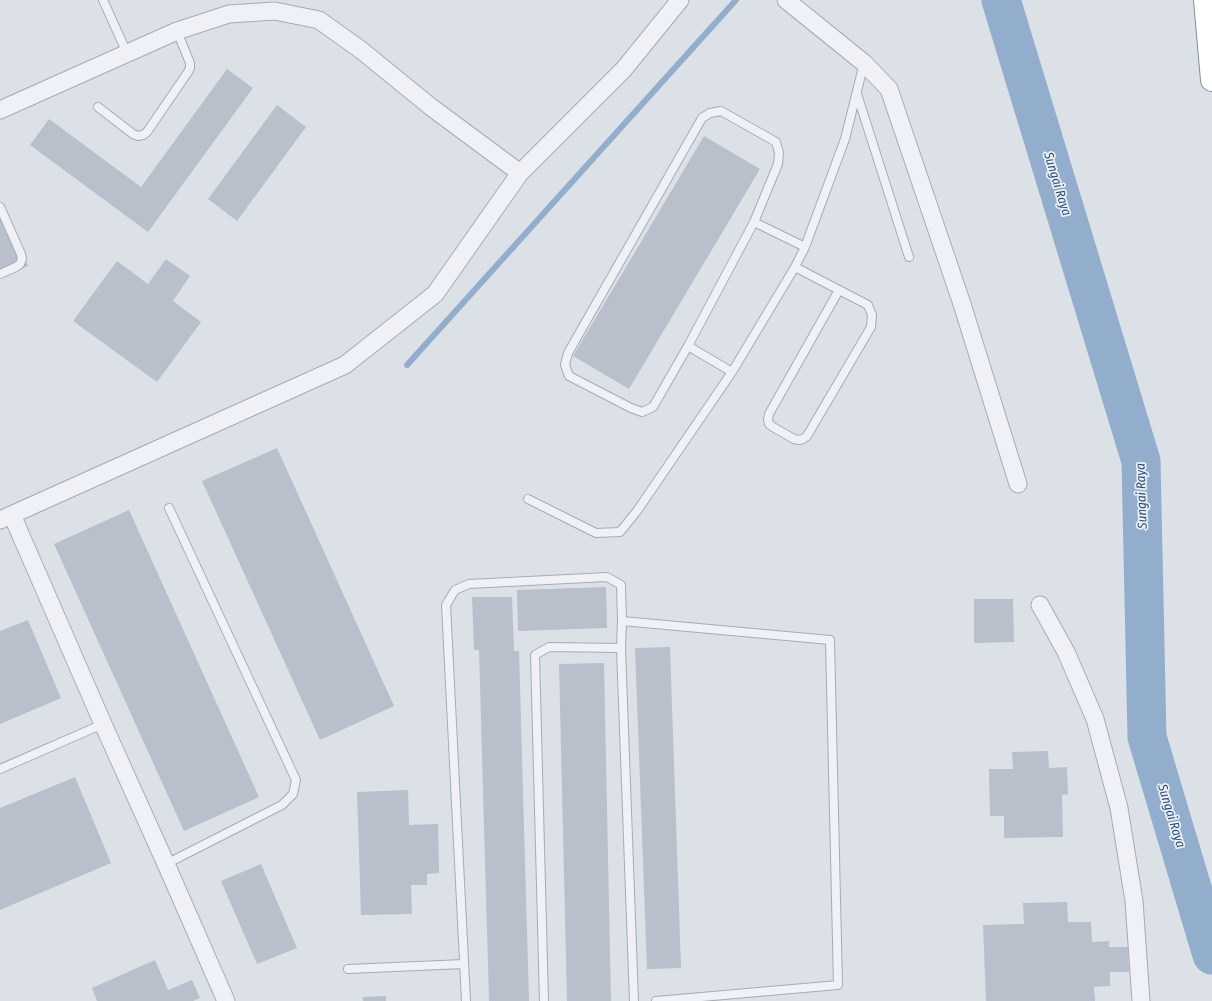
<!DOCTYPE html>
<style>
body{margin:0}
canvas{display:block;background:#dce1e8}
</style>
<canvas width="1212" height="1001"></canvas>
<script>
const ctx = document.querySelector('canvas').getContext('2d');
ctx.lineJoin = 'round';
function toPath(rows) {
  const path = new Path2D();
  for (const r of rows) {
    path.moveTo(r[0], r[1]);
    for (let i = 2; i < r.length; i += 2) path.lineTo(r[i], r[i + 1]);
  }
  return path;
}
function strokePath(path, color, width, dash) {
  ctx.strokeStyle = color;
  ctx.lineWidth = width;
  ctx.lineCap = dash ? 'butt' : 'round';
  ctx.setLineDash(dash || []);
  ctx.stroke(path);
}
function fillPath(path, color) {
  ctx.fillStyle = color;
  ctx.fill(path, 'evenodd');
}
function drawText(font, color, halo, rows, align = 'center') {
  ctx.font = font + ' "Fira Sans Condensed",sans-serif';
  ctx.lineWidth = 3.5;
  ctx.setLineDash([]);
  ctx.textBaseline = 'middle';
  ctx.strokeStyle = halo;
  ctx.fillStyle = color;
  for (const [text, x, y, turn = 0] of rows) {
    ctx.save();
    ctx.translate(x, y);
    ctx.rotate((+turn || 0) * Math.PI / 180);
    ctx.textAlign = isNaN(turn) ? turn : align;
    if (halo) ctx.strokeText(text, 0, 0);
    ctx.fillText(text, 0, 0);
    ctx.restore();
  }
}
strokePath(toPath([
 [407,365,736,0]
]), '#93aecc', 6);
strokePath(toPath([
 [1001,0,1141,461,1147,737,1212,955]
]), '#93aecc', 39);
fillPath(toPath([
 [227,69,253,88,148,232,30,145,49,119,141,187],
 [277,105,306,127,237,221,208,199],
 [704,136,760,169,629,389,573,356],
 [3,205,28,266,0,278,0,207],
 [166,259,190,276,173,301,201,322,157,382,73,321,117,261,148,284],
 [277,448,394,706,320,740,202,481],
 [129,510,259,797,184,831,54,544],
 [606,587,607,628,518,631,517,590],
 [472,597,512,597,514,651,519,651,529,1001,489,1001,479,650,474,650],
 [974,599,1013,599,1014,642,974,643],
 [28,620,61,698,0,724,0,631],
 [670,647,681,968,647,969,635,648],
 [604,663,611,1001,567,1001,559,664],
 [1048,751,1049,768,1067,767,1068,794,1062,795,1063,837,1004,838,1004,816,990,816,989,769,1013,769,1012,752],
 [75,777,111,863,0,910,0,808],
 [408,790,409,825,438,824,439,873,427,874,427,885,411,885,412,914,361,915,357,792],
 [261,864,297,948,257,964,221,881],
 [1067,902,1068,922,1091,922,1092,942,1109,941,1109,947,1128,947,1129,972,1110,972,1110,986,1094,987,1095,1001,986,1001,983,925,1024,924,1023,903],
 [155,960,168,990,192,980,200,998,193,1001,97,1001,92,988],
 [386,996,386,1001,363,1001,363,997]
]), '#b9bfcb');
const service = toPath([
 [103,0,127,53],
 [857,94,909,257],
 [98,107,133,134,138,136,143,135,147,132,188,72,190,68,190,63,177,31],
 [721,111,776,142,779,153,778,164,754,222,688,346,653,407,642,412,631,408,569,376,565,365,568,353,702,118,710,113,721,111],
 [0,207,21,254,22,259,20,264,16,267,0,274],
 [754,222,805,247],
 [795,267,839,290,868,305,872,315,871,327,807,436,803,439,799,440,794,439,773,427,769,424,768,419,769,414,839,290],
 [688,346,732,372],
 [528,499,596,533,620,532,637,511,732,372,795,267,805,247,845,139,864,63],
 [622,621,830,640,838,985,656,1001],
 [0,769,103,724],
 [166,864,282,805,293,794,296,780,169,508],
 [348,969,464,964],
 [466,1001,446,605,455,590,469,584,607,577,621,585,622,621,621,648,634,1001],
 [544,1001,535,655,549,647,621,648]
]);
const minor = toPath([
 [786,0,864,63,889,89,962,304,1018,484],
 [0,110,177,31,229,14,275,11,319,20,361,50,431,107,520,173],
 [12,515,103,724,166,864,226,1001],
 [0,520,345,365,435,294,520,173,624,69,680,0],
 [1040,605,1066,652,1095,719,1119,808,1134,901,1141,1001]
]);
const motorway = toPath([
 [1205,0,1212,80]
]);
strokePath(service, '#a5abb6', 10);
strokePath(minor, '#a5abb6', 19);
strokePath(motorway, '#828da0', 24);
strokePath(service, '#eff1f6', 8);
strokePath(minor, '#eff1f6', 17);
strokePath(motorway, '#fff', 22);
drawText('italic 13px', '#2b4c77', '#ecf0f6', [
 ["Sungai Raya",1057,184,73],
 ["Sungai Raya",1142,496,-92],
 ["Sungai Raya",1171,816,73]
]);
</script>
